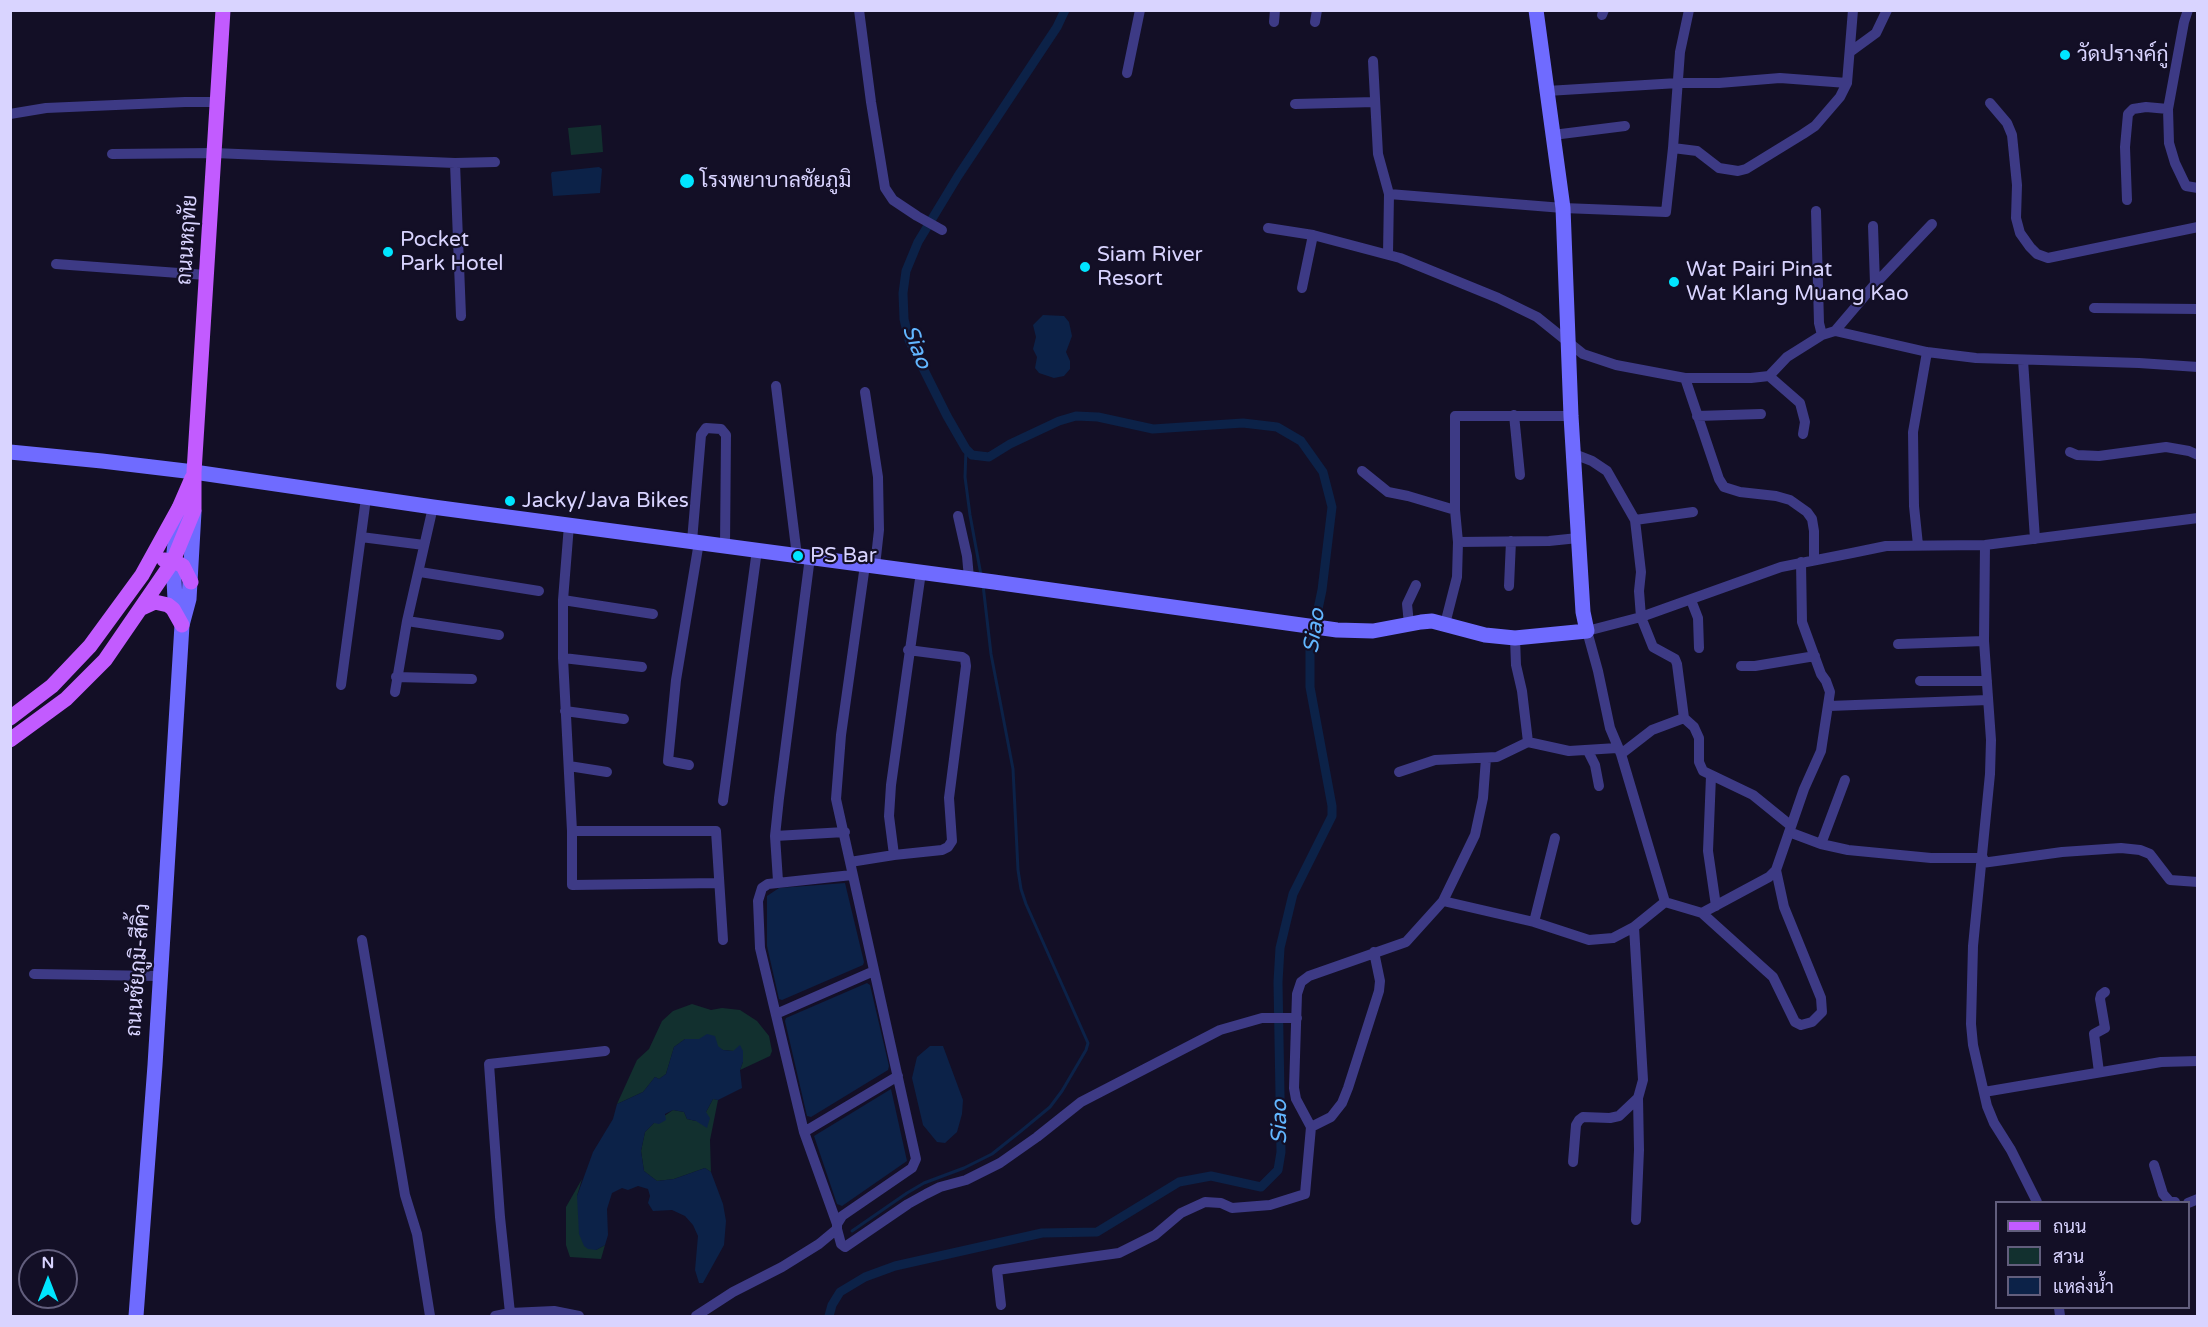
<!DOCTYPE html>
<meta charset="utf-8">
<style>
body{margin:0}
#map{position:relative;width:2208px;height:1327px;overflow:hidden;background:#130f26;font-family:"Varela Round",Sarabun,sans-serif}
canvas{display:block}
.frame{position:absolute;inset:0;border:12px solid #d9d4ff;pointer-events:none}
.legend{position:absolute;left:1995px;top:1201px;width:195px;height:108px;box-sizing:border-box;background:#130f26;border:2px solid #625e7d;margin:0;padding:8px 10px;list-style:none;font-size:18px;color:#d9d4ff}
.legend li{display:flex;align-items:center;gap:12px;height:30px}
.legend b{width:30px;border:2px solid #625e7d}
.north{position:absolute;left:18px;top:1249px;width:60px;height:60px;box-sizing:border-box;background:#130f26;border:2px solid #625e7d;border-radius:50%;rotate:0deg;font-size:16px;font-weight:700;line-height:24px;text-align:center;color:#d9d4ff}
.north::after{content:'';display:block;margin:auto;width:21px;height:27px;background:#00e5ff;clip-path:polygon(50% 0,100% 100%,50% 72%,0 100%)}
</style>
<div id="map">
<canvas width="2208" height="1327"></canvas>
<div class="frame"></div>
<ul class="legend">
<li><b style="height:8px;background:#c25bff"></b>ถนน</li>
<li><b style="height:16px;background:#12302f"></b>สวน</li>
<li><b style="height:16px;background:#0c2248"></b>แหล่งน้ำ</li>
</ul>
<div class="north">N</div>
</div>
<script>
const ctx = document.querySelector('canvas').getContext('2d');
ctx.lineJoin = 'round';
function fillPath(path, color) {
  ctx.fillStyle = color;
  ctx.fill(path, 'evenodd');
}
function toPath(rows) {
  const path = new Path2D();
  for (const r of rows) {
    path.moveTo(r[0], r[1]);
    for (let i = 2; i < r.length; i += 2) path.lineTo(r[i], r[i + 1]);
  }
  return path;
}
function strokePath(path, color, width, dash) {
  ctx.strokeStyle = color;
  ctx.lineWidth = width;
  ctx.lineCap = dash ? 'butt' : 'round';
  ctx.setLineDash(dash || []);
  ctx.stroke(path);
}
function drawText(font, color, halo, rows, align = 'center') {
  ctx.font = font + ' "Varela Round",Sarabun,sans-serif';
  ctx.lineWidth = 4.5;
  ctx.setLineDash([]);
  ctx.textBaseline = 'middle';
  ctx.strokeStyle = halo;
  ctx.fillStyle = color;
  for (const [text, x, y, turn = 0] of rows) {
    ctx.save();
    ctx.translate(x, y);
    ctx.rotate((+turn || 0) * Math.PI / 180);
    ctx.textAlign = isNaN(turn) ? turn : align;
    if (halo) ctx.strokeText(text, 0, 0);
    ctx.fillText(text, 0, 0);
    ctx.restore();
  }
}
fillPath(toPath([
 [601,125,603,152,571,155,568,128],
 [692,1004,711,1010,722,1008,740,1010,757,1021,769,1036,772,1051,770,1056,740,1070,743,1062,733,1051,723,1050,699,1039,685,1039,674,1047,666,1074,659,1079,655,1077,643,1092,617,1104,637,1060,649,1049,662,1021,673,1011],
 [713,1099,718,1100,710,1140,711,1172,705,1168,674,1179,657,1181,644,1171,641,1151,645,1132,654,1123,673,1110,684,1112,687,1119,696,1121,706,1112],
 [582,1179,577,1196,596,1250,605,1245,601,1259,570,1257,566,1245,566,1207]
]), '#12302f');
fillPath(toPath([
 [599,167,602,169,600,193,553,196,551,174,552,172],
 [1043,315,1064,316,1069,322,1072,336,1066,352,1070,361,1070,369,1064,376,1054,378,1039,373,1035,368,1037,357,1033,349,1036,337,1033,325],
 [845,883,864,962,863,965,782,1000,779,999,767,946,767,896,779,888],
 [867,983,870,985,889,1066,888,1070,811,1117,807,1116,785,1021,786,1018],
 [707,1034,715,1036,718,1046,723,1050,733,1051,740,1045,743,1051,743,1062,740,1070,742,1088,718,1100,713,1099,706,1112,710,1118,707,1128,696,1121,687,1119,684,1112,673,1110,665,1114,666,1120,659,1124,654,1123,645,1132,641,1151,644,1171,657,1181,674,1179,705,1168,711,1172,723,1204,726,1221,724,1245,703,1283,699,1283,695,1270,698,1236,693,1225,685,1216,672,1210,653,1211,648,1203,650,1196,648,1189,638,1186,628,1190,622,1188,612,1193,607,1209,608,1235,605,1245,596,1250,588,1249,584,1246,579,1234,577,1196,593,1152,613,1119,617,1104,643,1092,655,1077,659,1079,666,1074,674,1047,685,1039,699,1039],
 [930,1046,943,1046,963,1100,962,1114,957,1132,945,1143,937,1142,923,1125,912,1078,917,1057],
 [891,1089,907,1161,842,1206,837,1204,814,1136]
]), '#0c2248');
strokePath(toPath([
 [966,449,965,477,970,515,981,575],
 [852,1231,907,1193,924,1183,964,1168,992,1154,1021,1131,1050,1107,1062,1091,1086,1050,1088,1043,1026,904,1021,889,1018,870,1013,769,991,654,983,585]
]), '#0c2248', 3);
strokePath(toPath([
 [829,1316,832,1305,840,1292,865,1277,895,1266,1042,1233,1097,1232,1179,1182,1211,1176,1261,1187,1278,1170,1281,1152,1278,982,1280,948,1293,894,1332,816,1332,806,1310,687,1310,647,1322,590,1332,507,1323,472,1301,441,1277,427,1243,423,1153,429,1098,417,1076,416,1059,421,1010,444,989,457,972,455,966,449,947,416,909,340,904,319,903,293,906,271,918,242,958,176,1057,27,1065,10]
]), '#0c2248', 9);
strokePath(toPath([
 [859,10,871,102,885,188,893,200,917,216,942,230],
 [1689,10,1680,52,1673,148,1697,151,1719,168,1738,171,1746,169,1803,134,1815,126,1840,97,1847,83,1853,10],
 [2188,10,2184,22,2168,109,2169,143,2175,163,2186,186,2198,188],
 [1602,15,1604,10],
 [1274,22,1275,10],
 [1315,22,1317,10],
 [1850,52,1876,33,1887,10],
 [1373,61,1378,154,1389,194,1388,254],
 [1127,73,1140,10],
 [1547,91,1678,83,1719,83,1780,78,1847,83],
 [1990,103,2007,123,2012,135,2017,185,2016,218,2020,233,2030,247,2037,254,2048,258,2198,227],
 [1295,104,1375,102],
 [10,114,46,108,185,102,217,102],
 [1553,135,1625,126],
 [112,154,214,153,455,163,495,162],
 [455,163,461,316],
 [1389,194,1563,208,1666,212,1673,148],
 [2127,200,2125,147,2128,114,2133,109,2146,107,2168,109],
 [1816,211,1819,323,1822,335],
 [1873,226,1875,284],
 [1268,228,1313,235,1400,258,1498,298,1537,317,1583,354,1616,365,1685,378],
 [56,264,206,275],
 [1302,288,1313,235],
 [2094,308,2198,309],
 [1835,331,1927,352,1976,358,2139,363,2198,367],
 [2023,360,2035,539],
 [1769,376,1800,403,1805,422,1803,434],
 [776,386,797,556],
 [865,392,878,477,879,530,875,566],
 [1514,415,1520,475],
 [1697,416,1761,414],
 [2070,452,2077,455,2099,456,2166,447,2189,451,2198,455],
 [1574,454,1592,461,1607,471,1635,520,1641,572,1639,591,1641,617,1653,647,1675,659,1677,664,1684,718,1694,727,1699,738,1699,762,1703,771,1753,795,1790,825],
 [1362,471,1388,492,1408,496,1455,510],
 [958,516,967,556,969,578],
 [1635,520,1693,512],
 [569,525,563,600,563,658,572,831,572,885,719,883],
 [361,537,424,545],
 [692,541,701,435,706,428,721,429,726,435,725,546],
 [1458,542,1549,541,1578,538],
 [1918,545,1914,506,1913,432,1927,352],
 [1985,545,1984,641,1991,740,1990,774,1973,946,1971,1024,1973,1045,1987,1106,1994,1123,2011,1150,2037,1202],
 [1814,560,1814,531,1812,519,1807,512,1790,500,1776,496,1740,492,1724,487,1719,479,1685,378,1751,378,1769,376,1787,357,1822,335,1835,331,1875,284,1932,224],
 [420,572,539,591],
 [1509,586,1511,541],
 [563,600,653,614],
 [1691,600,1698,618,1699,648],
 [407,621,499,635],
 [1409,624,1407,604,1416,585],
 [1445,624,1457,577,1458,542,1455,510,1455,416,1571,416],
 [1515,638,1516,665,1522,691,1528,742],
 [1898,644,1984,641],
 [563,658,642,667],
 [1741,666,1755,666,1815,656],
 [396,677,472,679],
 [1920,681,1987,681],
 [341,685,366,498],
 [395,692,407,621,433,507],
 [1829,706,1988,700],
 [565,711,624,719],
 [1588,751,1595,765,1599,786],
 [1621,754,1652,730,1684,718],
 [689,765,668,761,676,680,699,542],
 [569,766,607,772],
 [1399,772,1435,760,1497,757,1528,742,1569,751,1617,748],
 [1711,776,1708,851,1716,906],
 [723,801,757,550],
 [572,831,716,831,723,940],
 [1789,832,1821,844,1848,850,1931,858,1983,858],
 [775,836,845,832],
 [1821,844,1845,780],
 [894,855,889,816,891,785,921,572],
 [850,862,894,855,942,850,948,847,952,841,949,798,966,666,965,659,962,657,908,650],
 [1982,863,2062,852,2121,848,2140,850,2150,854,2170,880,2198,882],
 [778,881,775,836,779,798,810,557],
 [1443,901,1475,835,1483,798,1486,758],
 [1665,902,1621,754,1610,728,1598,671,1587,631,1641,617,1781,567,1852,553,1886,546,1985,545,2198,518],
 [1702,913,1769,877,1776,870,1804,789,1821,751,1830,692,1826,681,1821,674,1802,622,1801,562],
 [1534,922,1555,838],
 [1634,927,1643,1080,1638,1098,1639,1150,1636,1220],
 [362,940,405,1195,417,1234,430,1316],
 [34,974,159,976],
 [776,1014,874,971],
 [2099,1072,2094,1034,2105,1028,2100,999,2101,995,2105,992],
 [1984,1092,2161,1062,2198,1061],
 [1311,1127,1331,1117,1342,1103,1348,1088,1379,991,1380,981,1374,952],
 [804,1132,898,1076],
 [1573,1162,1576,1125,1579,1120,1583,1117,1610,1118,1619,1116,1638,1098],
 [2154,1165,2163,1194,2170,1202,2175,1202],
 [2188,1203,2198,1199],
 [837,1224,804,1132,760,948,758,901,762,888,768,884,852,875],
 [837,1229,841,1244,845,1247,908,1204,926,1194,940,1187,966,1180,1000,1163,1037,1137,1081,1102,1220,1030,1262,1018,1297,1018],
 [1001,1305,997,1270,1119,1253,1155,1235,1181,1213,1205,1202,1221,1203,1232,1208,1270,1205,1305,1194,1311,1127,1296,1099,1294,1088,1297,994,1301,982,1309,976,1406,942,1443,901,1534,922,1589,940,1613,938,1634,927,1665,902,1702,913,1773,977,1795,1022,1801,1025,1812,1022,1822,1012,1821,998,1784,907,1776,870],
 [2059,1308,2060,1316],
 [510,1313,500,1217,489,1064,605,1051],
 [495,1316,510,1313,554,1311,579,1316],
 [696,1316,733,1292,782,1267,819,1244,837,1229,837,1224,842,1216,912,1168,916,1159,836,799,841,735,865,565]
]), '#3d3a85', 10);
strokePath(toPath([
 [10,452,102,461,194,472,433,507,994,582,1337,630,1373,631,1421,622,1432,621,1485,635,1515,638,1587,631,1583,612,1571,416,1563,208,1536,10],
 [179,508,173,561,175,599,180,620],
 [136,1316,155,1065,182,625,189,599,194,512]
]), '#6f6bff', 15);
strokePath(toPath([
 [164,560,176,562,183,566,191,582],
 [142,608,155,602,168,605,173,609,182,625],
 [10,718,52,686,90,646,142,575,179,508,192,478],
 [10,740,66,699,105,660,173,561,194,510,194,472,223,10]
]), '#c25bff', 15);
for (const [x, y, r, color] of [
 [2065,55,6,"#00e5ff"],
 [687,181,8,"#00e5ff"],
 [388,252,6,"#00e5ff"],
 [1085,267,6,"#00e5ff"],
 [1674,282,6,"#00e5ff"],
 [510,501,6,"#00e5ff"],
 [798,556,6,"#00e5ff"]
]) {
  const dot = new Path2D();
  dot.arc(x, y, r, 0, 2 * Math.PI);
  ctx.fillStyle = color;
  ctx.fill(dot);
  strokePath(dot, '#130f26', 2);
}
drawText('21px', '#d9d4ff', '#130f26', [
 ["วัดปรางค์กู่",2077,55],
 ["โรงพยาบาลชัยภูมิ",700,181],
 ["Pocket",400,240],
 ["Park Hotel",400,264],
 ["Siam River",1097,255],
 ["Resort",1097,279],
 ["Wat Pairi Pinat",1686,270],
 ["Wat Klang Muang Kao",1686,294],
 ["Jacky/Java Bikes",522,501],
 ["PS Bar",810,556]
], 'left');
drawText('21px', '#d9d4ff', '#130f26', [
 ["ถนนหฤทัย",188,240,-86],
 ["ถนนชัยภูมิ-สีคิ้ว",139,970,-86]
]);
drawText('italic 22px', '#62b6ff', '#130f26', [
 ["Siao",916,347,69],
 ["Siao",1315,631,-81],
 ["Siao",1280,1122,-90]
]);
</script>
